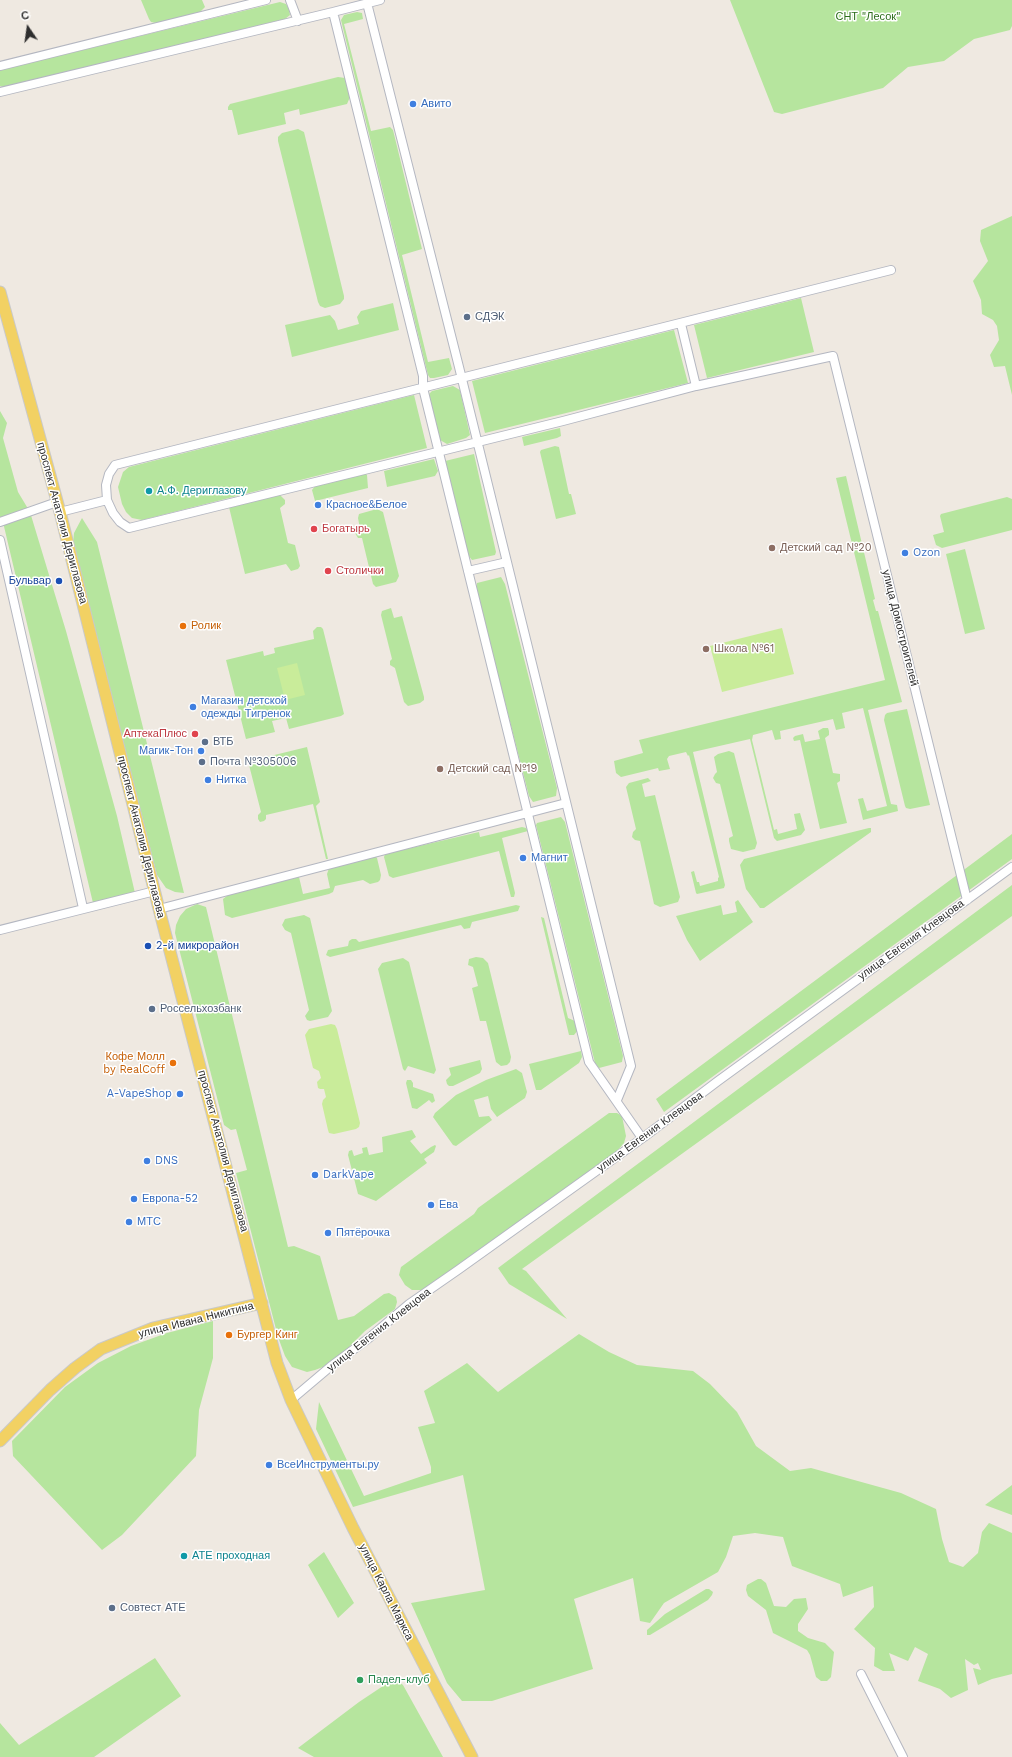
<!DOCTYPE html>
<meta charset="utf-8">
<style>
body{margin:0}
#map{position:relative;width:1012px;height:1757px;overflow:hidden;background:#efe9e1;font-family:"Work Sans",sans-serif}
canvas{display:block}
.north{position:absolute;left:8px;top:8px;width:40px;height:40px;-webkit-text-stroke:3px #fff;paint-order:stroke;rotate:347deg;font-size:11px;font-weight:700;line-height:16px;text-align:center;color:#2e2e2e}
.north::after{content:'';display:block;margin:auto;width:14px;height:18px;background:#2e2e2e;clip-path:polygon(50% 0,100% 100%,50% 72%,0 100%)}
</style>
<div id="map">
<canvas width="1012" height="1757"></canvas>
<div class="north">С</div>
</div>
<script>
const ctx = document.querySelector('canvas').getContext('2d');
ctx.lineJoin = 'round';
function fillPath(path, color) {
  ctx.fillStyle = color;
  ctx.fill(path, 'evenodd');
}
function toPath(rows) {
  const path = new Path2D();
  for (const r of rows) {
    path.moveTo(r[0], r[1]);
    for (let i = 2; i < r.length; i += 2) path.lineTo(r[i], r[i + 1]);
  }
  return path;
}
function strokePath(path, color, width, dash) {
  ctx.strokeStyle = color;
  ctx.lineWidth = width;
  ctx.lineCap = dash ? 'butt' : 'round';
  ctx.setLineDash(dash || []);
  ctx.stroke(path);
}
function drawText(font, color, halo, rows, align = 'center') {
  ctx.font = font + ' "Work Sans",sans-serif';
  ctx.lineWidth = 3;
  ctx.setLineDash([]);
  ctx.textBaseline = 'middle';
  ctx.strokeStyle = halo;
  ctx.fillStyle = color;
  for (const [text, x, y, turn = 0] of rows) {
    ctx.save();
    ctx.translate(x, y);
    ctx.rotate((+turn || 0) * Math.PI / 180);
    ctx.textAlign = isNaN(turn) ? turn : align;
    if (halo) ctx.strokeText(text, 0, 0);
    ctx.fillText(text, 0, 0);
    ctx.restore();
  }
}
fillPath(toPath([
 [141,0,202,0,205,7,200,12,156,23,151,22,149,19],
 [730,0,1012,0,1012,26,1010,30,974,39,944,61,908,67,883,88,782,114,774,112],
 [280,2,286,4,289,9,290,15,285,19,5,87,0,86,0,70],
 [357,12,362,13,363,19,344,24,371,131,390,127,393,130,422,249,402,255,428,362,449,358,452,369,448,375,434,378,430,378,428,375,341,20,344,15],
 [338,77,345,78,350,97,347,104,300,115,299,109,284,113,286,124,238,135,232,110,228,110,228,107,230,104],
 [298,129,304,132,344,296,344,299,340,304,325,308,320,306,318,302,278,141,278,137,282,133],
 [1012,216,1012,395,1005,366,994,367,990,355,999,340,997,326,993,320,982,314,981,300,973,281,988,261,980,241,981,230],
 [801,298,814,352,707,378,694,325],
 [393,303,399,330,292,357,285,325,330,315,335,321,338,330,359,324,357,317,361,311],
 [674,330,688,383,485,433,472,381],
 [453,386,460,390,470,435,466,438,447,444,440,440,429,394,432,391],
 [414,395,427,448,142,520,132,518,126,512,122,504,118,487,123,472,129,467],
 [0,411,7,423,3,438,18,492,30,512,66,631,117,816,135,893,93,903,2,518,0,519],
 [560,428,561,436,557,438,524,446,522,437],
 [555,446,559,447,569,494,571,494,576,514,556,519,540,452,541,450],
 [474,454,496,552,495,555,472,560,468,555,445,461],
 [434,459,438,471,435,476,387,487,384,471],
 [365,473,367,475,368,488,315,501,312,490,316,485],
 [846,476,875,599,873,600,876,611,878,611,902,702,868,710,891,804,897,805,898,811,863,820,858,799,863,798,867,811,887,806,863,708,842,713,845,728,836,730,833,719,780,731,781,739,775,740,772,730,753,735,752,740,774,830,777,829,778,834,797,829,794,814,800,813,805,830,801,835,777,841,774,838,750,739,693,752,725,885,724,888,697,894,696,893,691,872,694,871,697,882,699,882,700,886,718,881,718,878,719,877,689,755,688,756,686,752,669,756,667,759,670,769,659,771,658,768,621,777,616,773,614,761,643,753,639,740,885,680,836,478],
 [280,495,285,500,285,504,280,508,288,543,295,545,300,566,298,569,291,571,286,564,245,574,229,507],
 [1007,497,1012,499,1012,530,942,548,936,545,933,535,944,532,940,516,941,514],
 [377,509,383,512,399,576,396,582,376,587,373,584,362,538,358,538,355,533,360,529,358,518,359,514],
 [82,518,97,542,184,893,175,892,166,888,157,875,73,543,74,533],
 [965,549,985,629,965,634,946,554],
 [501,577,505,584,557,788,556,796,533,802,529,796,476,589,477,583],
 [391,608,394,618,402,616,424,697,424,700,420,703,408,706,404,702,395,668,390,665,390,661,392,659,381,615,382,611],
 [317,627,321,627,323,629,344,714,341,716,289,729,286,718,272,721,275,732,246,739,226,660,263,651,264,656,275,653,274,648,314,639,313,631],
 [907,709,930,805,910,809,906,808,905,806,884,720,885,715,887,713],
 [823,728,828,728,829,731,829,735,825,738,833,773,840,774,840,781,837,783,847,823,820,829,800,740,794,741,793,738,795,736,803,734,805,742,820,739,818,731],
 [307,747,320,802,316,806,328,859,326,859,313,804,266,815,266,819,264,821,260,822,258,819,258,815,261,812,249,765,250,761],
 [729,751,734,753,735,757,757,843,755,849,743,852,731,849,729,841,729,838,733,836,720,784,716,783,713,778,715,774,717,772,714,757,718,754],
 [648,778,651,781,642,784,645,797,655,795,680,897,678,902,660,907,654,904,640,841,635,840,632,837,633,832,636,829,626,787,629,783],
 [561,817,565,822,623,1056,622,1062,599,1068,595,1063,536,825,537,823],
 [522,827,526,828,528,831,502,838,515,893,514,897,511,897,499,851,393,878,389,876,384,857,385,854,479,832,480,837],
 [869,828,871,828,871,832,764,908,760,908,746,889,740,865,744,859],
 [1012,834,1012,859,664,1112,656,1099],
 [375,856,377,858,381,875,380,880,378,882,370,884,363,880,335,886,333,892,329,894,232,918,225,915,223,899,228,895,299,877,303,894,330,888,327,874,329,868],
 [1012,885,1012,916,522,1269,526,1271,567,1319,509,1284,498,1268],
 [738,900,753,922,700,961,687,940,676,916,721,905,723,915,737,912,735,902],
 [197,904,206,907,288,1247,294,1246,320,1256,338,1320,354,1316,384,1294,389,1293,396,1297,397,1302,395,1309,365,1331,346,1350,323,1367,315,1370,307,1372,292,1367,285,1356,278,1337,236,1173,247,1170,236,1129,231,1130,224,1125,175,933,176,925,180,916,186,909],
 [516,905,520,906,518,911,472,922,470,928,464,929,461,925,330,957,326,955,328,950,348,946,349,941,352,939,356,939,359,942],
 [304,915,310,918,332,1011,328,1017,310,1021,307,1020,305,1016,309,1010,291,933,285,930,282,925,285,919],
 [541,917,544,918,568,1018,575,1021,578,1030,574,1035,569,1035],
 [476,957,483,958,488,963,511,1057,510,1062,507,1065,501,1066,496,1062,486,1021,480,1021,472,988,478,986,473,967,468,965,469,959],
 [403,958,409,962,436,1070,434,1074,408,1066,405,1071,403,1069,378,969,382,963],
 [581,1051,582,1057,579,1063,541,1090,536,1090,529,1064],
 [480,1060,482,1069,480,1073,453,1086,449,1086,447,1084,446,1080,451,1075,449,1068],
 [516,1069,522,1073,527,1092,525,1098,497,1117,491,1109,488,1096,474,1100,479,1117,489,1116,492,1120,456,1146,453,1145,433,1117,435,1113,456,1095,486,1080],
 [407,1080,411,1080,413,1083,413,1087,433,1094,435,1101,432,1103,429,1100,417,1109,412,1108,406,1083],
 [609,1113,617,1113,622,1116,626,1136,624,1143,617,1151,424,1290,412,1290,405,1285,399,1275,401,1267,474,1214,478,1208],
 [412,1130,416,1137,410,1141,421,1154,431,1147,435,1145,436,1146,434,1152,424,1159,427,1163,376,1201,358,1194,348,1155,349,1151,352,1150,354,1156,363,1153,362,1148,367,1147,369,1155,383,1152,382,1137],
 [213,1321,213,1358,199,1410,196,1456,122,1535,102,1550,13,1456,12,1441,65,1387,98,1363,131,1346,167,1333],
 [579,1334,609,1352,637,1365,693,1371,710,1384,737,1412,756,1446,790,1471,811,1468,901,1493,936,1509,942,1539,949,1562,963,1567,978,1553,982,1532,989,1523,1012,1533,1012,1674,992,1679,978,1685,973,1668,981,1670,978,1663,974,1665,965,1659,968,1690,951,1698,940,1689,918,1681,928,1654,915,1647,908,1661,889,1653,895,1671,883,1671,874,1666,875,1648,854,1629,874,1607,873,1586,843,1597,840,1584,792,1566,783,1537,755,1533,733,1536,726,1557,718,1572,664,1603,650,1623,640,1621,633,1578,574,1599,593,1669,492,1701,462,1701,447,1683,411,1603,485,1590,463,1475,353,1507,316,1429,319,1402,364,1496,431,1473,431,1467,418,1427,435,1423,424,1391,467,1363,498,1392],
 [1012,1485,1012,1515,985,1505],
 [324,1552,354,1603,338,1618,308,1565],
 [758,1579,761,1579,766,1583,774,1606,786,1607,794,1599,806,1598,808,1609,798,1624,798,1631,808,1638,825,1643,834,1652,831,1677,827,1681,821,1681,816,1677,810,1655,807,1650,773,1633,766,1610,748,1596,746,1590,747,1585],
 [706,1589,709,1589,713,1592,712,1595,708,1600,650,1635,647,1635,647,1630,665,1614],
 [155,1658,181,1696,94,1757,0,1757,0,1723,19,1745],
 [392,1680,397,1680,403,1685,443,1757,314,1757,298,1748,359,1702]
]), '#b6e59e');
fillPath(toPath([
 [782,628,794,674,722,692,710,646],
 [297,663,305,695,285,700,277,668],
 [331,1024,335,1025,337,1029,360,1123,359,1127,356,1129,334,1134,329,1133,328,1130,322,1104,323,1100,326,1097,324,1089,320,1089,318,1088,317,1082,321,1078,319,1071,313,1068,305,1035,309,1029]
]), '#c9ec9a');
const minor = toPath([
 [290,0,298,21],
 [367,3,459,367,631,1066,617,1100],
 [333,12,380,0],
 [0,66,266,0],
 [0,92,333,12,423,376,423,388,589,1062,642,1138],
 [891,270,115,465,109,474,106,485,107,500,113,513,120,522,129,528,563,421,696,386,833,356,967,900],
 [681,324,696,386],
 [60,512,107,500],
 [0,522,57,502],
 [0,540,83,908],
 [468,571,507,562],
 [159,909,566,803],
 [0,930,155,891],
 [291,1400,330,1367,369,1338,409,1304,458,1270,644,1137,718,1081,1012,867],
 [861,1674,903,1757]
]);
const major = toPath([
 [0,292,60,512,159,909,277,1363,291,1400,353,1528,472,1757],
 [0,1441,50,1390,75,1368,101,1349,153,1328,262,1303]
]);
strokePath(minor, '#b4b7c1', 10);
strokePath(major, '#c9c9c9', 13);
strokePath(minor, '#fff', 8);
strokePath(major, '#f2d163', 11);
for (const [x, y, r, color] of [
 [413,104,4,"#3f7fe0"],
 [467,317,4,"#5c6f8a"],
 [149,491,4,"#0f9aa8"],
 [318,505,4,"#3f7fe0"],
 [314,529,4,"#e0444e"],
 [772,548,4,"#8d6e63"],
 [905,553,4,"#3f7fe0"],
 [328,571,4,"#e0444e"],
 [59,581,4,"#1a4fb4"],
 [183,626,4,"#e8710a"],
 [706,649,4,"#8d6e63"],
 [193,707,4,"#3f7fe0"],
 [195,734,4,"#e0444e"],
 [205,742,4,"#5c6f8a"],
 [201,751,4,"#3f7fe0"],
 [202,762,4,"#5c6f8a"],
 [440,769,4,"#8d6e63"],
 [208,780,4,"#3f7fe0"],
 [523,858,4,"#3f7fe0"],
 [148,946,4,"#1a4fb4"],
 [152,1009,4,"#5c6f8a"],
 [173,1063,4,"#e8710a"],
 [180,1094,4,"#3f7fe0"],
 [147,1161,4,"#3f7fe0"],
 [315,1175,4,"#3f7fe0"],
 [134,1199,4,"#3f7fe0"],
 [431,1205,4,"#3f7fe0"],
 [129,1222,4,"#3f7fe0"],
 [328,1233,4,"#3f7fe0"],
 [229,1335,4,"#e8710a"],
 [269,1465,4,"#3f7fe0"],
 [184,1556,4,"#0f9aa8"],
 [112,1608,4,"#5c6f8a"],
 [360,1680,4,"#2e9e5b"]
]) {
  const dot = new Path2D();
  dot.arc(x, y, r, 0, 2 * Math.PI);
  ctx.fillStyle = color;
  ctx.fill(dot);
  strokePath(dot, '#fff', 1.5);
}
drawText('11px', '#2c6e1b', '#fff', [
 ["СНТ \"Лесок\"",868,17]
]);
drawText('11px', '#366cbe', '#fff', [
 ["Авито",421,104],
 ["Красное&Белое",326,505],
 ["Ozon",913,553],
 ["Магазин детской",201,701],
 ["одежды Тигренок",201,714],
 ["Магик-Тон",193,751,"right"],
 ["Нитка",216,780],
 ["Магнит",531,858],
 ["A-VapeShop",172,1094,"right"],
 ["DNS",155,1161],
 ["DarkVape",323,1175],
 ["Европа-52",142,1199],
 ["Ева",439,1205],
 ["МТС",137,1222],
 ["Пятёрочка",336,1233],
 ["ВсеИнструменты.ру",277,1465]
], 'left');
drawText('11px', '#4e5e75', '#fff', [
 ["СДЭК",475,317],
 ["ВТБ",213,742],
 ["Почта №305006",210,762],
 ["Россельхозбанк",160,1009],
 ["Совтест АТЕ",120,1608]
], 'left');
drawText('11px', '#0d838f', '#fff', [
 ["А.Ф. Дериглазову",157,491],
 ["АТЕ проходная",192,1556]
], 'left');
drawText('11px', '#2e2e2e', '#fff', [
 ["проспект Анатолия Дериглазова",62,523,75],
 ["улица Домостроителей",900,628,76],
 ["проспект Анатолия Дериглазова",141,837,76],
 ["улица Евгения Клевцова",911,940,-36],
 ["улица Евгения Клевцова",650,1132,-36],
 ["проспект Анатолия Дериглазова",223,1151,75],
 ["улица Ивана Никитина",196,1320,-14],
 ["улица Евгения Клевцова",379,1330,-38],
 ["улица Карла Маркса",386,1592,63]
]);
drawText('11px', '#be3a42', '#fff', [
 ["Богатырь",322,529],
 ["Столички",336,571],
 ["АптекаПлюс",187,734,"right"]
], 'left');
drawText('11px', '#785e54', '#fff', [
 ["Детский сад №20",780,548],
 ["Школа №61",714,649],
 ["Детский сад №19",448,769]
], 'left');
drawText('11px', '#164399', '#fff', [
 ["Бульвар",51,581],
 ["2-й микрорайон",156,946,"left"]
], 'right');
drawText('11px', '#c56008', '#fff', [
 ["Ролик",191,626],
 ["Кофе Молл",165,1057,"right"],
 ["by RealCoff",165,1070,"right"],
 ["Бургер Кинг",237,1335]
], 'left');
drawText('11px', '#27864d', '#fff', [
 ["Падел-клуб",368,1680]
], 'left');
</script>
